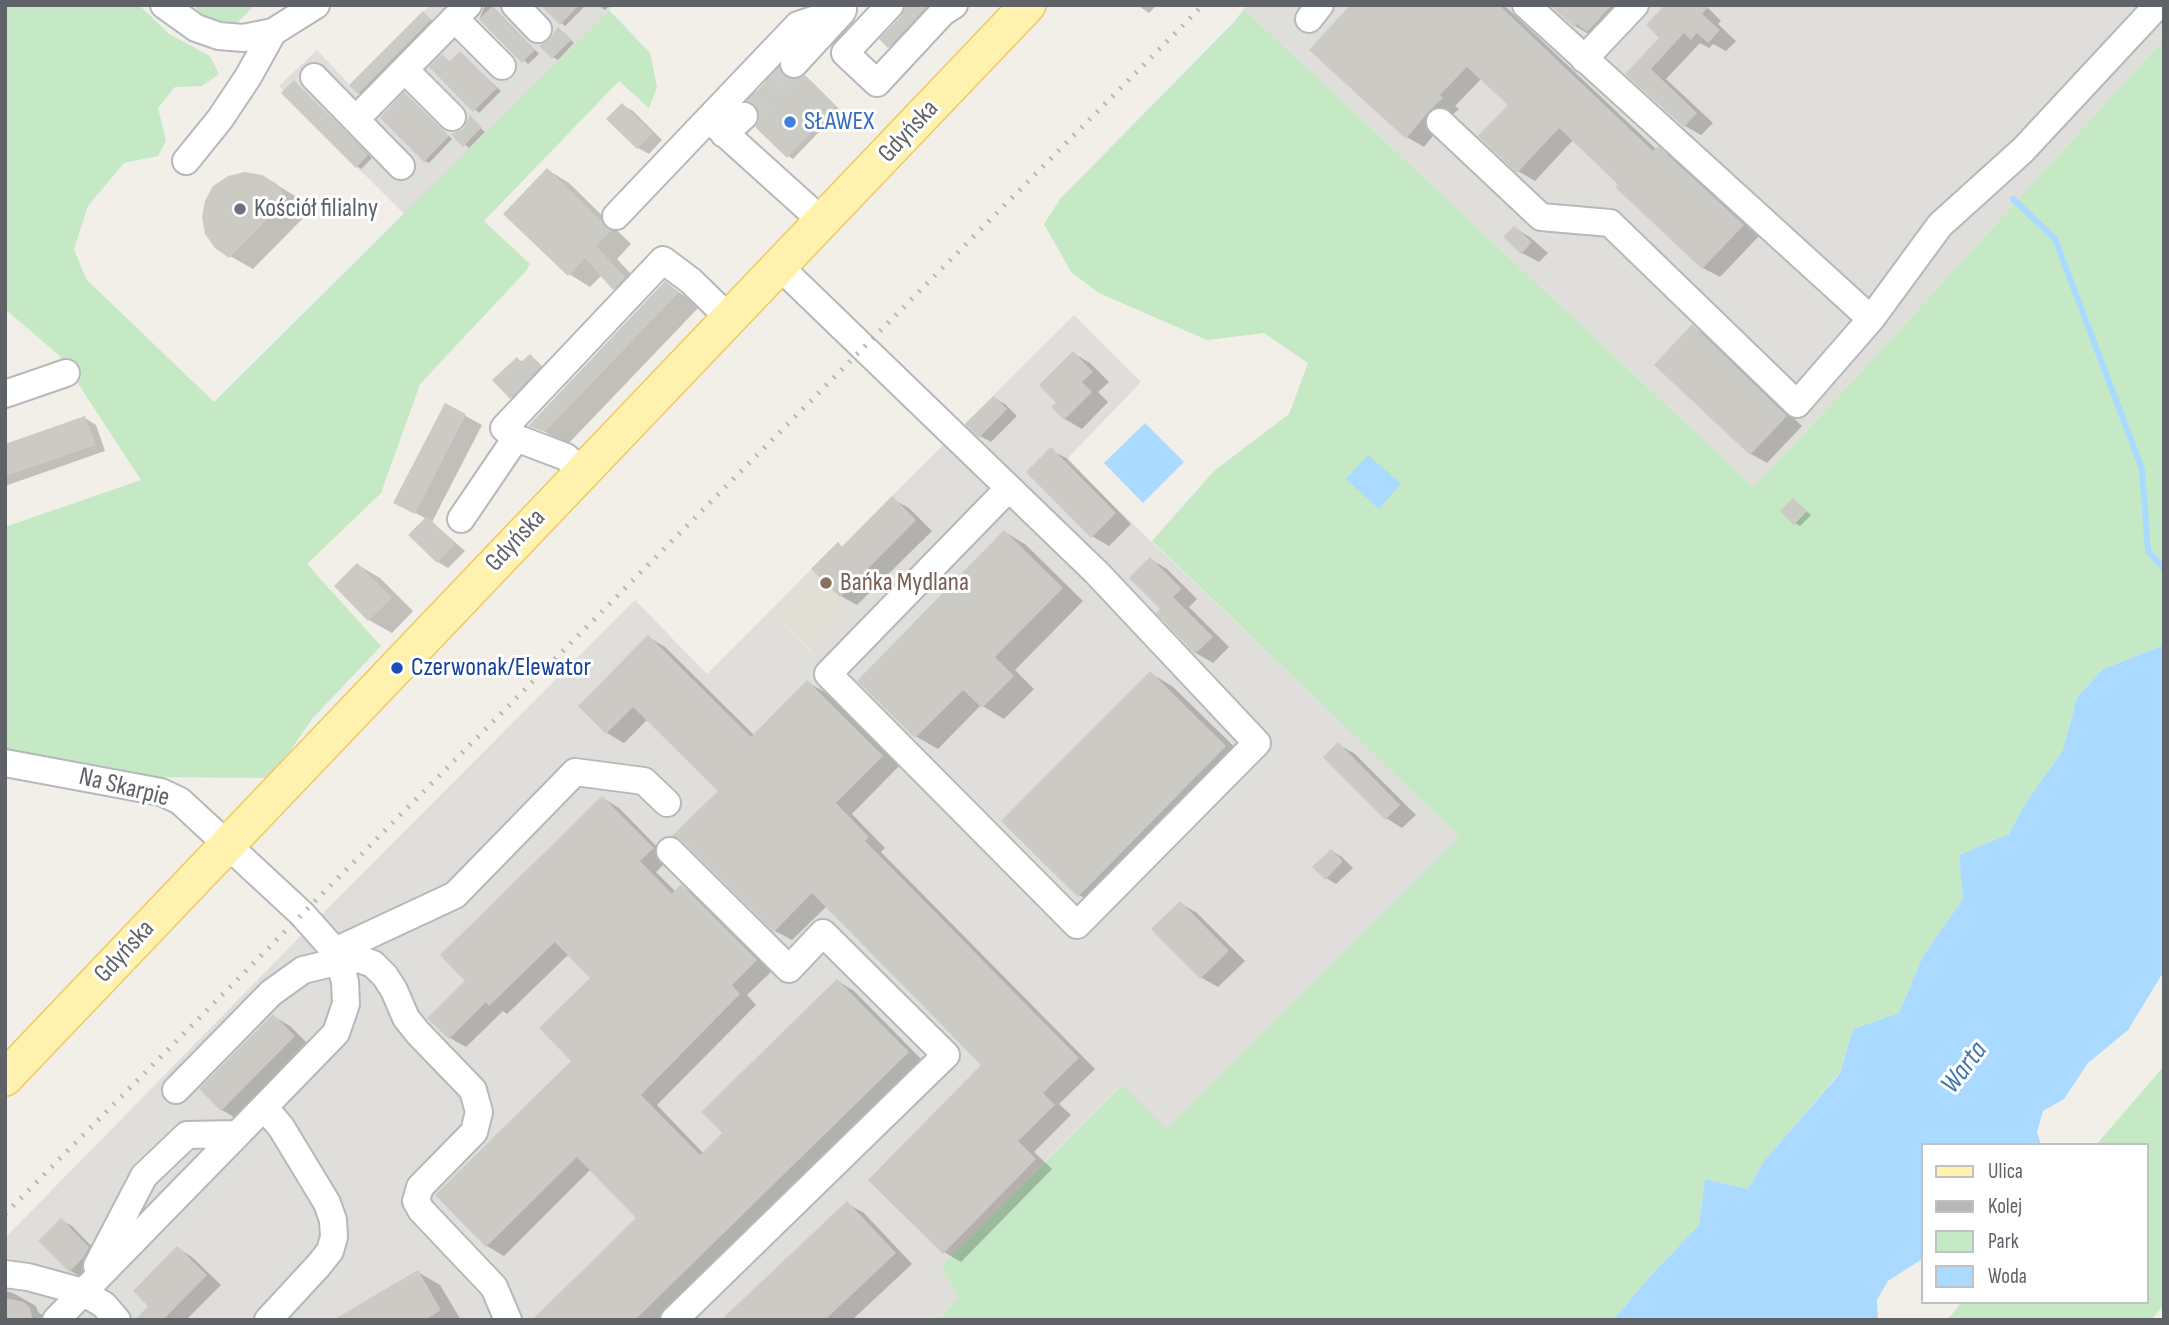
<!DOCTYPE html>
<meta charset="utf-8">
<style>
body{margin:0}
#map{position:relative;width:2169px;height:1325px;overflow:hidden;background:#f1efe8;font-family:"Sofia Sans Condensed",sans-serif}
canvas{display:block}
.frame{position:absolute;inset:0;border:7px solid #5f6368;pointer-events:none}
.legend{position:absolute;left:1921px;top:1143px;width:228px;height:161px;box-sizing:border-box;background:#fff;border:2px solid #bfc1c3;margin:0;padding:9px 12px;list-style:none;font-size:21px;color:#5f6368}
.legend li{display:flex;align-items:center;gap:14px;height:35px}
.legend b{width:35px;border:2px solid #bfc1c3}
</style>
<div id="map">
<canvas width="2169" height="1325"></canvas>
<div class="frame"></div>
<ul class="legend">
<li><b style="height:9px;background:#fff2af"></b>Ulica</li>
<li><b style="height:9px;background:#b6b7b8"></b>Kolej</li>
<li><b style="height:19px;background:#c5e8c5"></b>Park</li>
<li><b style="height:19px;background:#aadaff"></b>Woda</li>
</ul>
</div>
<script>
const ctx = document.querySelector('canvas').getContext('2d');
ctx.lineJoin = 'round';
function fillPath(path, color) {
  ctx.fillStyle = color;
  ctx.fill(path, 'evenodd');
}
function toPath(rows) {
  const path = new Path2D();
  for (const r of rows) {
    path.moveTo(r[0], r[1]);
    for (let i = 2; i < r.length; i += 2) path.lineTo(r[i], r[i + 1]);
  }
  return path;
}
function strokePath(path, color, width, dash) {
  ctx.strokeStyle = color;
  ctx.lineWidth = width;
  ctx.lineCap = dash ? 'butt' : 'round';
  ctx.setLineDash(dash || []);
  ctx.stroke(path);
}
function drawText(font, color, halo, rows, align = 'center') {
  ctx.font = font + ' "Sofia Sans Condensed",sans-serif';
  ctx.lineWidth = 6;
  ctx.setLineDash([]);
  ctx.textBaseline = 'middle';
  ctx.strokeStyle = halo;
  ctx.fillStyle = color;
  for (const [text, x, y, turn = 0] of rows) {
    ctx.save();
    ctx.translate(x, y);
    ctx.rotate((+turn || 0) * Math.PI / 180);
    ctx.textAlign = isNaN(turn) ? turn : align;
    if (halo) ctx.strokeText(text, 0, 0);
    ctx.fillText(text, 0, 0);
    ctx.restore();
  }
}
fillPath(toPath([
 [430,5,614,5,404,214,313,123,279,86,317,50,350,85],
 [1248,5,2164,5,2164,39,1874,358,1754,487,1244,9],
 [1074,315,1141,382,1066,460,1461,837,1166,1130,1121,1085,941,1267,959,1297,939,1320,5,1320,5,1238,324,912,635,600,707,674,770,611,812,653,840,597,916,520,892,496]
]), '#e0deda');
fillPath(toPath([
 [892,496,916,520,840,597,847,618,813,653,770,611,838,542,842,546]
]), '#e1ded6');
fillPath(toPath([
 [5,5,139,5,169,34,210,56,219,74,202,86,175,87,158,108,166,141,158,156,124,163,88,206,74,249,86,279,214,402,609,10,650,53,657,87,649,108,619,81,484,221,530,264,526,271,420,384,381,493,307,564,381,646,312,719,286,757,267,778,147,777,5,752,5,527,141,480,60,356,5,309],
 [193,5,255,5,236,24,206,18],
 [1244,9,1754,487,1874,358,2164,39,2164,645,2103,669,2077,697,2063,750,2023,807,2009,834,1959,855,1963,899,1923,956,1899,1013,1853,1029,1840,1072,1764,1161,1748,1189,1705,1179,1699,1225,1654,1272,1614,1319,939,1320,959,1297,941,1267,1122,1085,1166,1129,1460,837,1152,541,1214,471,1289,414,1308,363,1264,333,1207,340,1099,293,1071,272,1044,224,1060,199,1234,22],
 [2164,1066,2164,1305,2151,1320,1947,1320,1962,1302,2146,1302,2146,1145,2096,1145]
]), '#c5e8c5');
fillPath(toPath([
 [1145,423,1184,462,1143,503,1104,463],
 [1368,455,1401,484,1379,509,1346,479],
 [2164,645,2164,971,2128,1030,2088,1063,2064,1099,2043,1111,2037,1132,2041,1145,1922,1145,1922,1259,1888,1281,1877,1300,1878,1320,1608,1320,1614,1319,1654,1272,1699,1225,1705,1179,1748,1189,1764,1161,1840,1073,1853,1029,1899,1013,1923,956,1963,899,1959,855,2009,834,2023,807,2063,750,2077,697,2103,669]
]), '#aadaff');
fillPath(toPath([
 [485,5,491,5,539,54,528,64,480,17],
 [543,5,586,5,565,26],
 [598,5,610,5,605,10],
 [907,5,935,5,894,49,889,46],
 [1137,5,1157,5,1149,13],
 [1353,5,1504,5,1657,150,1658,149,1675,158,1760,235,1720,277,1703,268,1573,140,1535,181,1518,171,1510,105,1482,78,1455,106,1459,109,1445,121,1424,147,1407,137],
 [1552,5,1634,5,1592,36,1575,26],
 [1705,5,1721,21,1718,24,1736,41,1726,51,1713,44,1709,48,1700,43,1666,79,1713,123,1701,135,1685,126,1628,74],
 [424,14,435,23,364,96,359,93,352,85],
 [563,32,574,43,558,60,553,57],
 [460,53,501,91,479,113,431,67,442,56,451,63],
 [779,70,788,80,810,80,840,110,793,159,788,156],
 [295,82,372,158,361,169,357,166],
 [405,94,452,139,429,163,425,161],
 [622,105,633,111,662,140,649,154,638,148],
 [473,121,485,132,469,148,454,135,464,130],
 [548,170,569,183,631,244,617,259,646,290,636,301,614,288,602,275,590,287,569,274],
 [262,176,300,199,309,212,253,269,230,256],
 [1515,228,1531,238,1548,253,1539,262,1522,253],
 [665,283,700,306,568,444,531,425],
 [1692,327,1709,336,1802,426,1767,463,1751,454],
 [1073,353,1090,363,1109,382,1098,392,1108,402,1082,429,1065,419,1059,403],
 [517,359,523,362,535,359,545,369,516,400,511,397],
 [994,398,1005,404,1017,416,991,442,980,436],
 [446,405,482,425,432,522,465,551,448,568,438,562,427,519,412,511],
 [85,418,96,425,105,451,5,486,5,446],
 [1051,450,1068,459,1131,524,1109,546,1092,536],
 [892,499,909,508,932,531,857,605,841,596,838,545,843,548],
 [1793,500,1811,515,1800,526,1795,523],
 [1005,532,1026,545,1083,601,1015,670,1034,689,1004,719,981,705,938,749,917,737,859,681],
 [1150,559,1167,569,1197,599,1189,607,1229,647,1213,663,1196,653,1159,613,1163,609],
 [358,565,380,578,413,611,392,633,369,620,336,586],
 [648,637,665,647,755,736,808,683,825,692,899,766,852,814,885,848,881,852,1095,1069,1059,1104,1071,1115,1034,1152,1052,1169,961,1262,944,1252,983,1065,827,906,792,940,775,931,720,791,648,719,624,743,607,733],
 [1150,673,1172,686,1248,760,1102,908,1079,895],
 [1338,744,1355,754,1416,815,1402,828,1386,818],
 [603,798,619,808,669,859,656,872,676,892,682,887,698,896,773,970,747,995,756,1005,657,1105,704,1154,725,1134,838,981,854,991,924,1062,661,1320,538,1320,638,1218,591,1169,504,1256,487,1246,437,1195,574,1061,593,978,569,954,507,1014,503,1011,466,1047,450,1038,468,981],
 [1332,851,1342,857,1353,868,1336,884,1326,878],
 [1180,903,1197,913,1245,961,1218,987,1202,978,1154,929],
 [273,1016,290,1026,310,1046,239,1120,222,1110,201,1089],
 [848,1204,864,1213,912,1264,852,1320,724,1320],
 [61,1220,72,1226,99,1254,95,1263,80,1276,69,1270],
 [177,1248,192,1257,221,1285,186,1320,139,1320,150,1306],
 [418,1272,440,1285,461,1320,337,1320],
 [5,1291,13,1293,36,1306,38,1312,50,1320,5,1320]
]), '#0003');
strokePath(toPath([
 [2013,199,2055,239,2142,469,2148,551,2164,569]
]), '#aadaff', 6);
fillPath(toPath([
 [540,5,579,5,560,25],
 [905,5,928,5,888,48,879,39,901,16],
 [1350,5,1499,5,1653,151,1658,146,1744,225,1702,269,1615,187,1618,184,1559,128,1517,173,1478,136,1508,105,1467,67,1440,95,1443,98,1428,112,1406,139,1309,50],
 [1550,5,1612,5,1587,32,1577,24,1574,27],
 [1665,5,1710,5,1702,14,1720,30,1708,43,1697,33,1691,40,1684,33,1651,69,1697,113,1684,127,1625,74,1659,38,1646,25],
 [492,7,535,50,522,63,479,19],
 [423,11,431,20,358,94,349,85],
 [558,27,571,40,552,59,539,46,549,40],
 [460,51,497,88,473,112,429,67,442,54,449,62],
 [779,68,783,75,790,79,798,79,805,75,836,106,787,158,755,127,759,120,759,112,755,105,747,101],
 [294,80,368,155,356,168,281,93],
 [404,92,449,136,424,162,380,118],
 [622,103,653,133,637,149,606,119],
 [470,115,482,127,463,147,451,134,463,129],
 [547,168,611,231,596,246,625,277,613,290,585,258,568,276,503,214],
 [245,172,262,175,277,184,287,199,229,258,215,248,205,234,202,217,205,201,213,186,228,176],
 [1514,226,1532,242,1521,254,1503,237],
 [665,281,679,292,545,432,528,426],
 [1692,324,1787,416,1750,455,1654,365],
 [1073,351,1093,372,1082,382,1092,392,1064,420,1051,407,1056,403,1039,385],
 [530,354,541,366,510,399,492,380,517,357,521,362],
 [994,396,1007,409,979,438,965,424],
 [445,403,466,414,415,514,393,503],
 [85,416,96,445,5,476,5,444],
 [1051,447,1116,513,1091,538,1026,472],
 [892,496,916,520,840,597,811,569,838,542,842,547],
 [1793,498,1807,511,1794,525,1780,511],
 [427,516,455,544,437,563,408,535],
 [1004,530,1063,588,995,657,1014,676,982,708,963,690,915,738,857,681],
 [1150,557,1182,589,1173,597,1213,637,1195,654,1156,613,1160,609,1129,578],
 [357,563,392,598,368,621,334,586],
 [648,635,751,737,807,680,883,756,836,803,869,837,865,841,1079,1058,1043,1093,1055,1105,1018,1141,1036,1159,943,1254,868,1180,981,1065,812,893,774,932,681,840,672,836,718,791,633,707,606,734,578,706],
 [1150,671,1226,746,1078,897,1001,821],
 [1338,742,1400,805,1385,820,1323,757],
 [602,796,654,848,640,861,672,894,681,884,757,960,732,985,740,994,641,1095,700,1155,722,1133,701,1112,837,979,909,1052,635,1320,532,1320,636,1218,577,1157,486,1247,435,1195,571,1061,539,1028,590,978,555,942,489,1006,486,1002,449,1039,427,1018,465,981,440,955],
 [1331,849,1343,861,1325,880,1312,867],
 [1180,901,1229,951,1200,979,1151,929],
 [273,1014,295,1036,221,1111,199,1089],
 [847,1201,896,1253,825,1320,721,1320],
 [61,1218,89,1247,84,1257,69,1272,38,1241],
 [177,1246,207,1275,163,1320,135,1320,148,1306,133,1291],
 [418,1270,441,1310,425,1320,333,1320],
 [5,1298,24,1302,30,1308,33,1320,5,1320]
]), '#cccac5');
strokePath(toPath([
 [744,116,794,64]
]), '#ccccc8', 26, [26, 13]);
const minor = toPath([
 [164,5,196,28,219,36,243,38,273,32,316,5],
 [515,5,538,29],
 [890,5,845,53,877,83,943,12,954,5],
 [1526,5,1871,319,1940,225,2023,150,2158,5],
 [455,19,502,66],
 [1309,19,1320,5],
 [1584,59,1635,5],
 [794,64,842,12],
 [405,70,452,117],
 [314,77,401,166],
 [356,119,468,5],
 [710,120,823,222],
 [1440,122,1541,217,1610,223,1797,404,1871,319],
 [724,134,744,116],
 [186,161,220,119,248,77,273,32],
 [616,216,798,25,843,10],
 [780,267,1097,573,1257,743,1077,925,828,674,1009,488],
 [5,394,66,373],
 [516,438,504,428,663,260,691,281,729,318],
 [461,519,516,438,566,457,582,472],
 [5,763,161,792,180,801,302,914,335,951,340,961,345,982,346,1004,336,1033,264,1107,281,1127,327,1203,333,1220,334,1237,330,1251,318,1266,268,1320],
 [670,851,789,969,823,933,946,1055,674,1320],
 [335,951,455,895,575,772,644,781,667,803],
 [176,1090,271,993,303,970,340,961,359,959,373,964,385,976,394,990,406,1018,418,1033,473,1090,479,1112,474,1132,420,1187,416,1201,421,1210,494,1287,508,1320],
 [97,1266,144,1176,187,1135,237,1134],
 [5,1274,28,1277,83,1292,104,1305,117,1320],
 [56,1320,264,1107]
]);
const major = toPath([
 [5,1078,1028,5]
]);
strokePath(minor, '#b5b8bc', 30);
strokePath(major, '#f2c960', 38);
strokePath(minor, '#fff', 26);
strokePath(major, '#fff2af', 35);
strokePath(toPath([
 [5,1214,1203,5]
]), '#b6b7b8', 5, [2, 9]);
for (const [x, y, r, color] of [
 [790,122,7,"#3f7fe0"],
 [240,209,7,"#6b7280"],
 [826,583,7,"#8d6e63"],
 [397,668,7,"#1a4fb4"]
]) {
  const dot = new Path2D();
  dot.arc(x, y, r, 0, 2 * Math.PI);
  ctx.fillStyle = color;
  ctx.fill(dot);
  strokePath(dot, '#fff', 2.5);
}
drawText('26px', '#366cbe', '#fff', [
 ["SŁAWEX",804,122]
], 'left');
drawText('26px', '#5f6368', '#fff', [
 ["Gdyńska",909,132,-47],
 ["Gdyńska",516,541,-47],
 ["Na Skarpie",124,788,14],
 ["Gdyńska",125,952,-47]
]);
drawText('26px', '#5b616d', '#fff', [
 ["Kościół filialny",254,209]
], 'left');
drawText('26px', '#785e54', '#fff', [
 ["Bańka Mydlana",840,583]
], 'left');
drawText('26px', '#164399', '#fff', [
 ["Czerwonak/Elewator",411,668]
], 'left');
drawText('italic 28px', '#4174aa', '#fff', [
 ["Warta",1965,1068,-53]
]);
</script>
